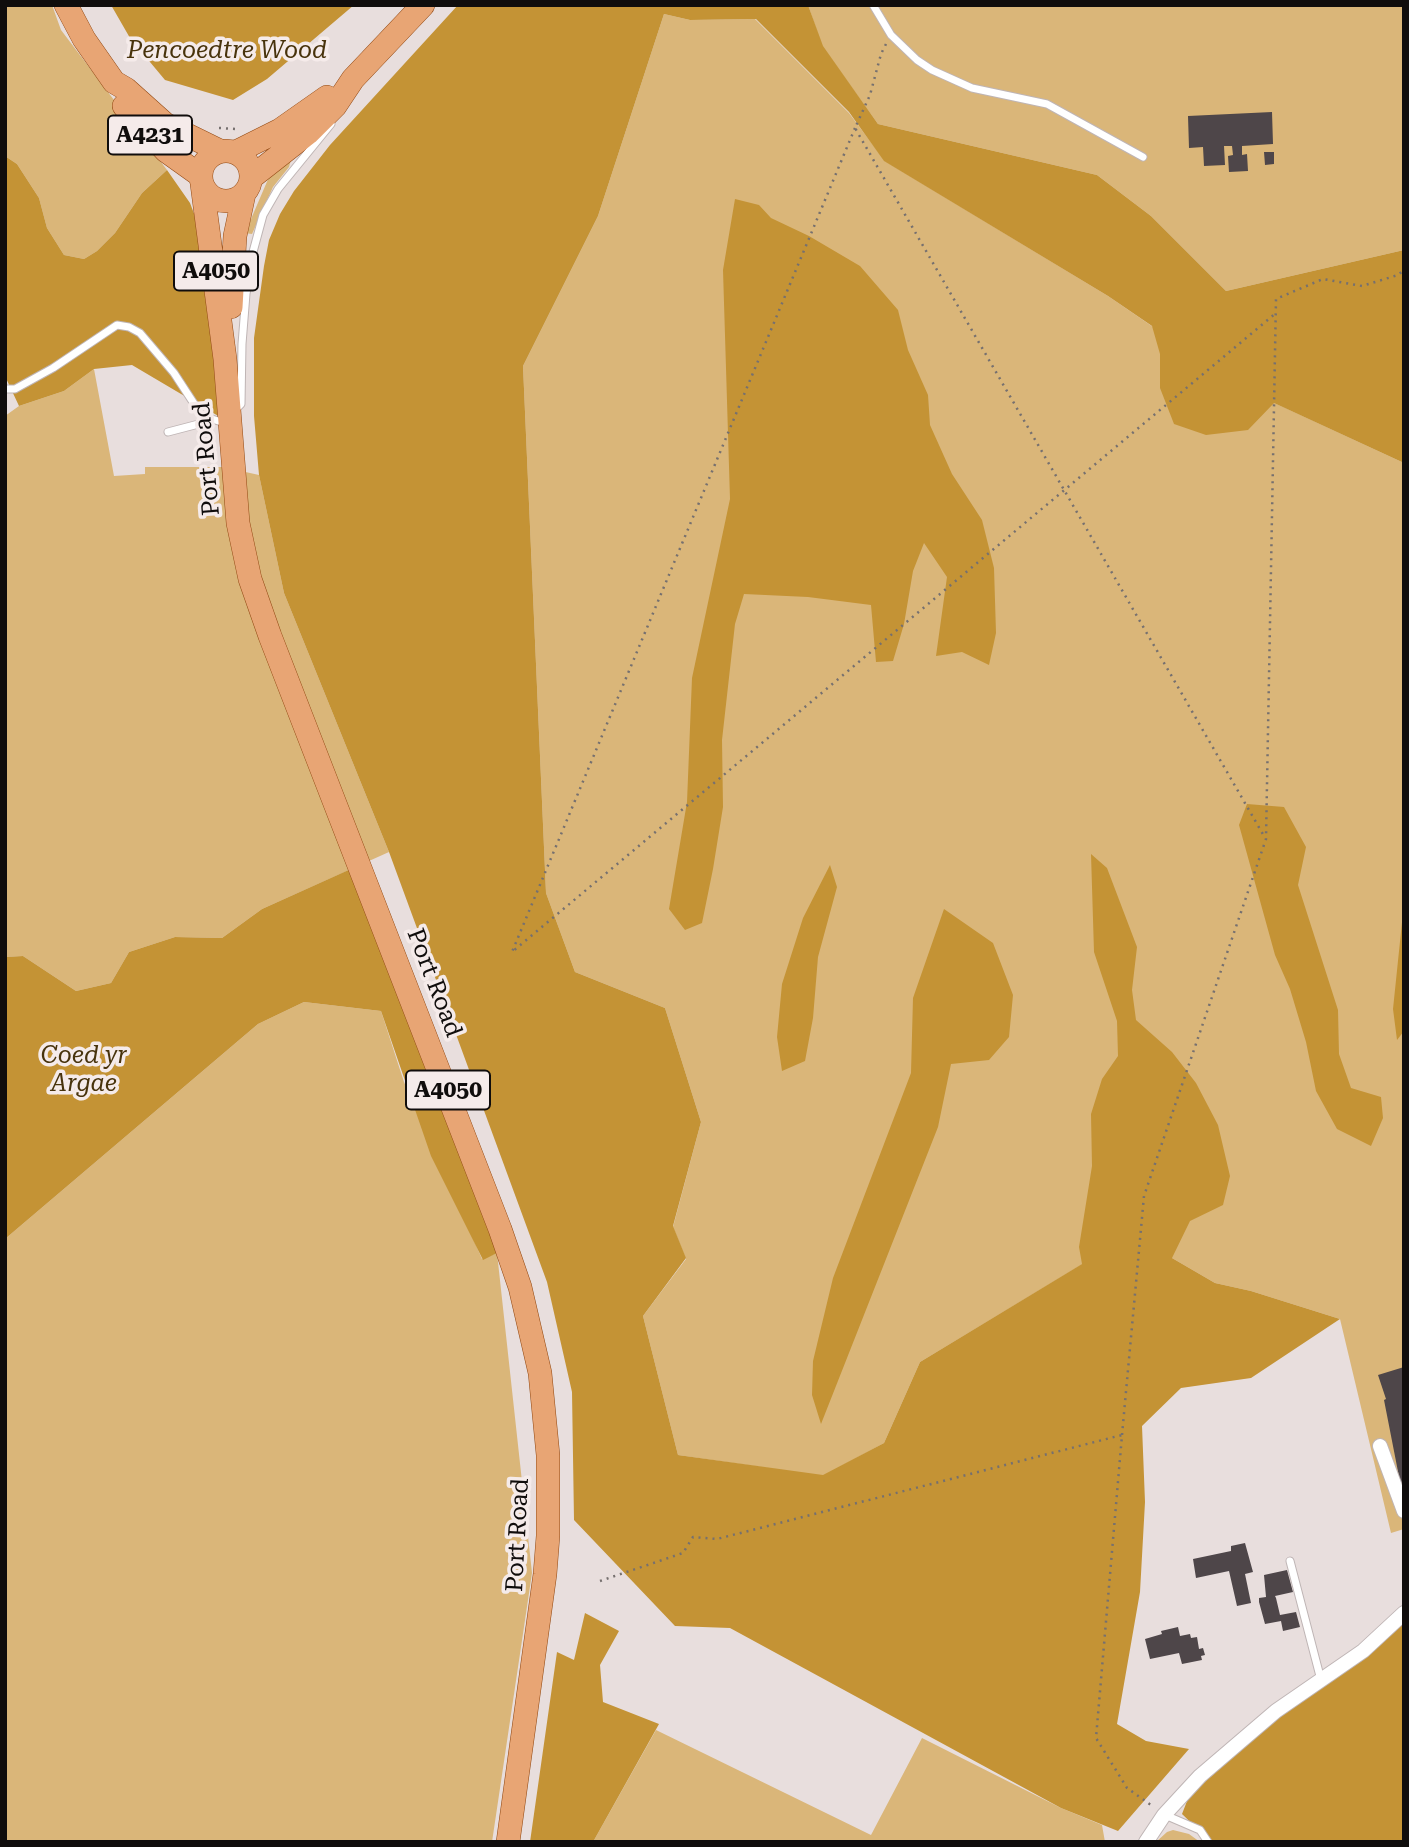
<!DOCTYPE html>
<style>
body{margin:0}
#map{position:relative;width:1409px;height:1847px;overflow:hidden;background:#e8dedd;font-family:"Roboto Serif",serif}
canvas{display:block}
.frame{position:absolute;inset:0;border:7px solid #100d0c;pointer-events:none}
</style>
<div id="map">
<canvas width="1409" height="1847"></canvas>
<div class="frame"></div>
</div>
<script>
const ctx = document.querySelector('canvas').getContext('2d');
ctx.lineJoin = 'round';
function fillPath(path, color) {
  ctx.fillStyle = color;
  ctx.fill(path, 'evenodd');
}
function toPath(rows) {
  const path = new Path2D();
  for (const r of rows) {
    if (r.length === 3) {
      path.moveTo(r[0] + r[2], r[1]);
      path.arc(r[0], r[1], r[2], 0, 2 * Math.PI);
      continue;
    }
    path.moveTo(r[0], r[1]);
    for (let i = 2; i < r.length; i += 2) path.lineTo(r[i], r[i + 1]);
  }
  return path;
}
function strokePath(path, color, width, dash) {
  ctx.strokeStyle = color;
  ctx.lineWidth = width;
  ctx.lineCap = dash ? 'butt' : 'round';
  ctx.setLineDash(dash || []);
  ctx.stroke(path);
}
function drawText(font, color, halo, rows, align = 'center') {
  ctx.font = font + ' "Roboto Serif",serif';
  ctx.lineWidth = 7;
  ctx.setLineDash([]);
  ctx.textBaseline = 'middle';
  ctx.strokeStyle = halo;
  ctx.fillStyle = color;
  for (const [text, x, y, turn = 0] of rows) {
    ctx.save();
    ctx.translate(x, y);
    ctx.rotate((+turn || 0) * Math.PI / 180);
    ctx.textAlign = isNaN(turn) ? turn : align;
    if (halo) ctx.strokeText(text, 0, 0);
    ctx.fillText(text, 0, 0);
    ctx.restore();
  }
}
fillPath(toPath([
 [5,5,52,5,61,30,167,170,142,193,115,233,97,251,84,259,64,255,47,228,39,198,17,164,5,156],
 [808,5,1404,5,1404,250,1226,291,1151,216,1097,175,878,124,822,46],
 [664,14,690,20,755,19,849,113,885,161,1108,296,1242,388,1404,463,1404,1529,1391,1533,1340,1319,1251,1291,1215,1283,1172,1258,1096,1256,920,1362,884,1443,823,1476,678,1455,643,1316,686,1259,673,1227,701,1122,665,1008,575,972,546,893,523,366,598,216],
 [291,160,289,167,273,187,252,234,245,233,269,177],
 [94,369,114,476,145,474,145,467,223,467,259,475,284,593,389,852,262,909,222,938,175,937,129,952,111,983,76,991,23,956,5,957,5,416,19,406,64,391],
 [304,1002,381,1011,404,1082,482,1259,497,1253,532,1573,492,1842,5,1842,5,1239,258,1024],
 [656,1730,871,1835,922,1738,1061,1808,1102,1825,1105,1842,593,1842],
 [1173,1830,1189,1834,1200,1842,1156,1842,1167,1832]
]), '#dab679');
fillPath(toPath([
 [111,5,354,5,267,79,233,100,165,80,130,38],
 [458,5,808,5,823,46,878,124,1097,175,1151,216,1226,291,1404,250,1404,463,1274,403,1248,430,1206,435,1174,424,1160,388,1160,354,1152,326,1108,296,884,161,849,112,756,19,690,20,664,14,598,216,523,366,546,893,575,972,665,1008,701,1122,673,1226,686,1258,643,1316,678,1455,823,1475,884,1443,920,1362,1082,1264,1079,1247,1092,1166,1091,1114,1102,1079,1118,1056,1117,1021,1094,952,1091,854,1107,868,1137,947,1132,990,1136,1020,1172,1052,1196,1083,1218,1125,1230,1176,1223,1205,1190,1221,1172,1258,1215,1283,1251,1291,1340,1319,1251,1378,1181,1388,1142,1426,1145,1502,1140,1592,1117,1724,1146,1741,1189,1749,1118,1831,1061,1808,730,1628,675,1626,574,1520,572,1392,547,1282,389,852,284,593,259,475,254,416,254,338,264,266,269,240,280,214,294,191,330,145],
 [5,156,17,164,39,198,47,228,64,255,84,259,97,251,115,233,142,193,167,170,190,203,204,240,220,417,132,365,94,369,64,391,19,406,5,376],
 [735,199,759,205,771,218,809,236,860,266,898,310,908,350,928,395,930,425,952,474,982,520,994,568,996,633,989,665,962,652,936,656,947,577,924,543,913,571,904,624,893,661,876,662,871,605,808,597,744,594,735,624,722,740,723,807,713,869,702,923,685,930,669,909,687,802,692,678,730,499,723,270],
 [1247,804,1284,807,1306,847,1298,885,1338,1010,1339,1054,1351,1088,1381,1097,1383,1118,1371,1146,1337,1129,1316,1091,1306,1042,1290,989,1275,955,1239,825],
 [830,865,837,887,818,957,813,1018,805,1061,782,1071,777,1037,782,984,803,918],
 [353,868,497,1253,483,1260,431,1156,381,1011,304,1002,258,1024,5,1239,5,957,23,956,76,991,111,983,129,952,175,937,222,938,262,909],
 [1404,903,1404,1031,1397,1040,1393,1009],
 [944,909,993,943,1013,995,1009,1037,989,1060,951,1064,938,1127,821,1424,812,1395,813,1361,833,1278,911,1073,913,998],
 [585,1613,619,1631,600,1665,603,1702,659,1724,593,1842,530,1842,557,1652,574,1660],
 [1404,1620,1404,1842,1211,1842,1182,1814,1189,1796,1253,1739,1305,1695]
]), '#c49335');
fillPath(toPath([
 [1272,112,1273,144,1242,146,1242,155,1247,154,1248,171,1229,172,1228,156,1233,155,1232,146,1224,146,1225,165,1204,166,1203,147,1189,148,1188,116],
 [1264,152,1274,152,1274,164,1265,165],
 [1404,1367,1404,1492,1402,1492,1384,1400,1386,1399,1378,1375],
 [1245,1543,1253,1572,1245,1574,1251,1603,1237,1606,1229,1571,1196,1578,1193,1559,1231,1551,1231,1546],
 [1287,1570,1293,1592,1275,1596,1276,1598,1280,1615,1296,1612,1300,1627,1283,1631,1281,1621,1265,1624,1259,1602,1259,1598,1266,1597,1264,1575],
 [1178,1627,1180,1636,1190,1634,1191,1638,1197,1637,1199,1649,1203,1648,1205,1655,1201,1656,1202,1660,1182,1664,1179,1653,1150,1659,1145,1639,1162,1634,1161,1631]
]), '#4e4649');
const lane = toPath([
 [873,5,891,35,917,60,932,70,972,88,1047,104,1143,157],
 [5,389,15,389,53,368,117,325,129,327,140,333,174,373,202,416,225,423],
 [235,410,241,404,242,344,246,294,253,252,263,215,278,189,331,124],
 [168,432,210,421],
 [1290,1561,1321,1680],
 [1165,1815,1200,1830,1208,1842]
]);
const street = toPath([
 [1380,1446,1404,1511],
 [1146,1842,1164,1815,1200,1776,1276,1711,1363,1651,1404,1613]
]);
const primary = toPath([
 [66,5,84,39,114,82,126,89,165,124,220,151],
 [124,106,166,151,201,176],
 [226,176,25],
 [236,152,280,130,327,97],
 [252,177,308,133,335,106,353,79,423,5],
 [202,184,225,359,238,523,250,579,270,636,500,1229,520,1287,540,1373,548,1455,548,1536,545,1574,508,1842],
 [231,307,235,236,244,194]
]);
strokePath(lane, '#bfb5b5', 9);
strokePath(street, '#bfb5b5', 16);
strokePath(primary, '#924913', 24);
strokePath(toPath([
 [886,44,881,54,870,95,855,128,1264,836],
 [219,128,237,129],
 [855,128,512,952,1276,313],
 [1122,1435,1144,1196,1266,839,1276,299,1323,279,1362,286,1398,275,1404,270],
 [600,1581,683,1553,693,1537,717,1539,1122,1435,1096,1738,1127,1788,1151,1805]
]), '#76706f', 2.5, [2, 5]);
strokePath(lane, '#fff', 7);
strokePath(street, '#fff', 14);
strokePath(primary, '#e8a574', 23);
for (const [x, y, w] of [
 [150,135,84],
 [216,271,84],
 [448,1090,84]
]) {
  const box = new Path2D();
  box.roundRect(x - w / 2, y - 19.5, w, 39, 5);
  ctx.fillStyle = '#f5ebea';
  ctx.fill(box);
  strokePath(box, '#100d0c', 2);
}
drawText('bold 23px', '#100d0c', null, [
 ["A4231",150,135],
 ["A4050",216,271],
 ["A4050",448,1090]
]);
drawText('italic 24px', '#48330c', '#f5ebea', [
 ["Pencoedtre Wood",227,51],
 ["Coed yr",84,1056],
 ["Argae",84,1084]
]);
drawText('24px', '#100d0c', '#f5ebea', [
 ["Port Road",207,459,-95],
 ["Port Road",434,983,69],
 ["Port Road",518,1535,-87]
]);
</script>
